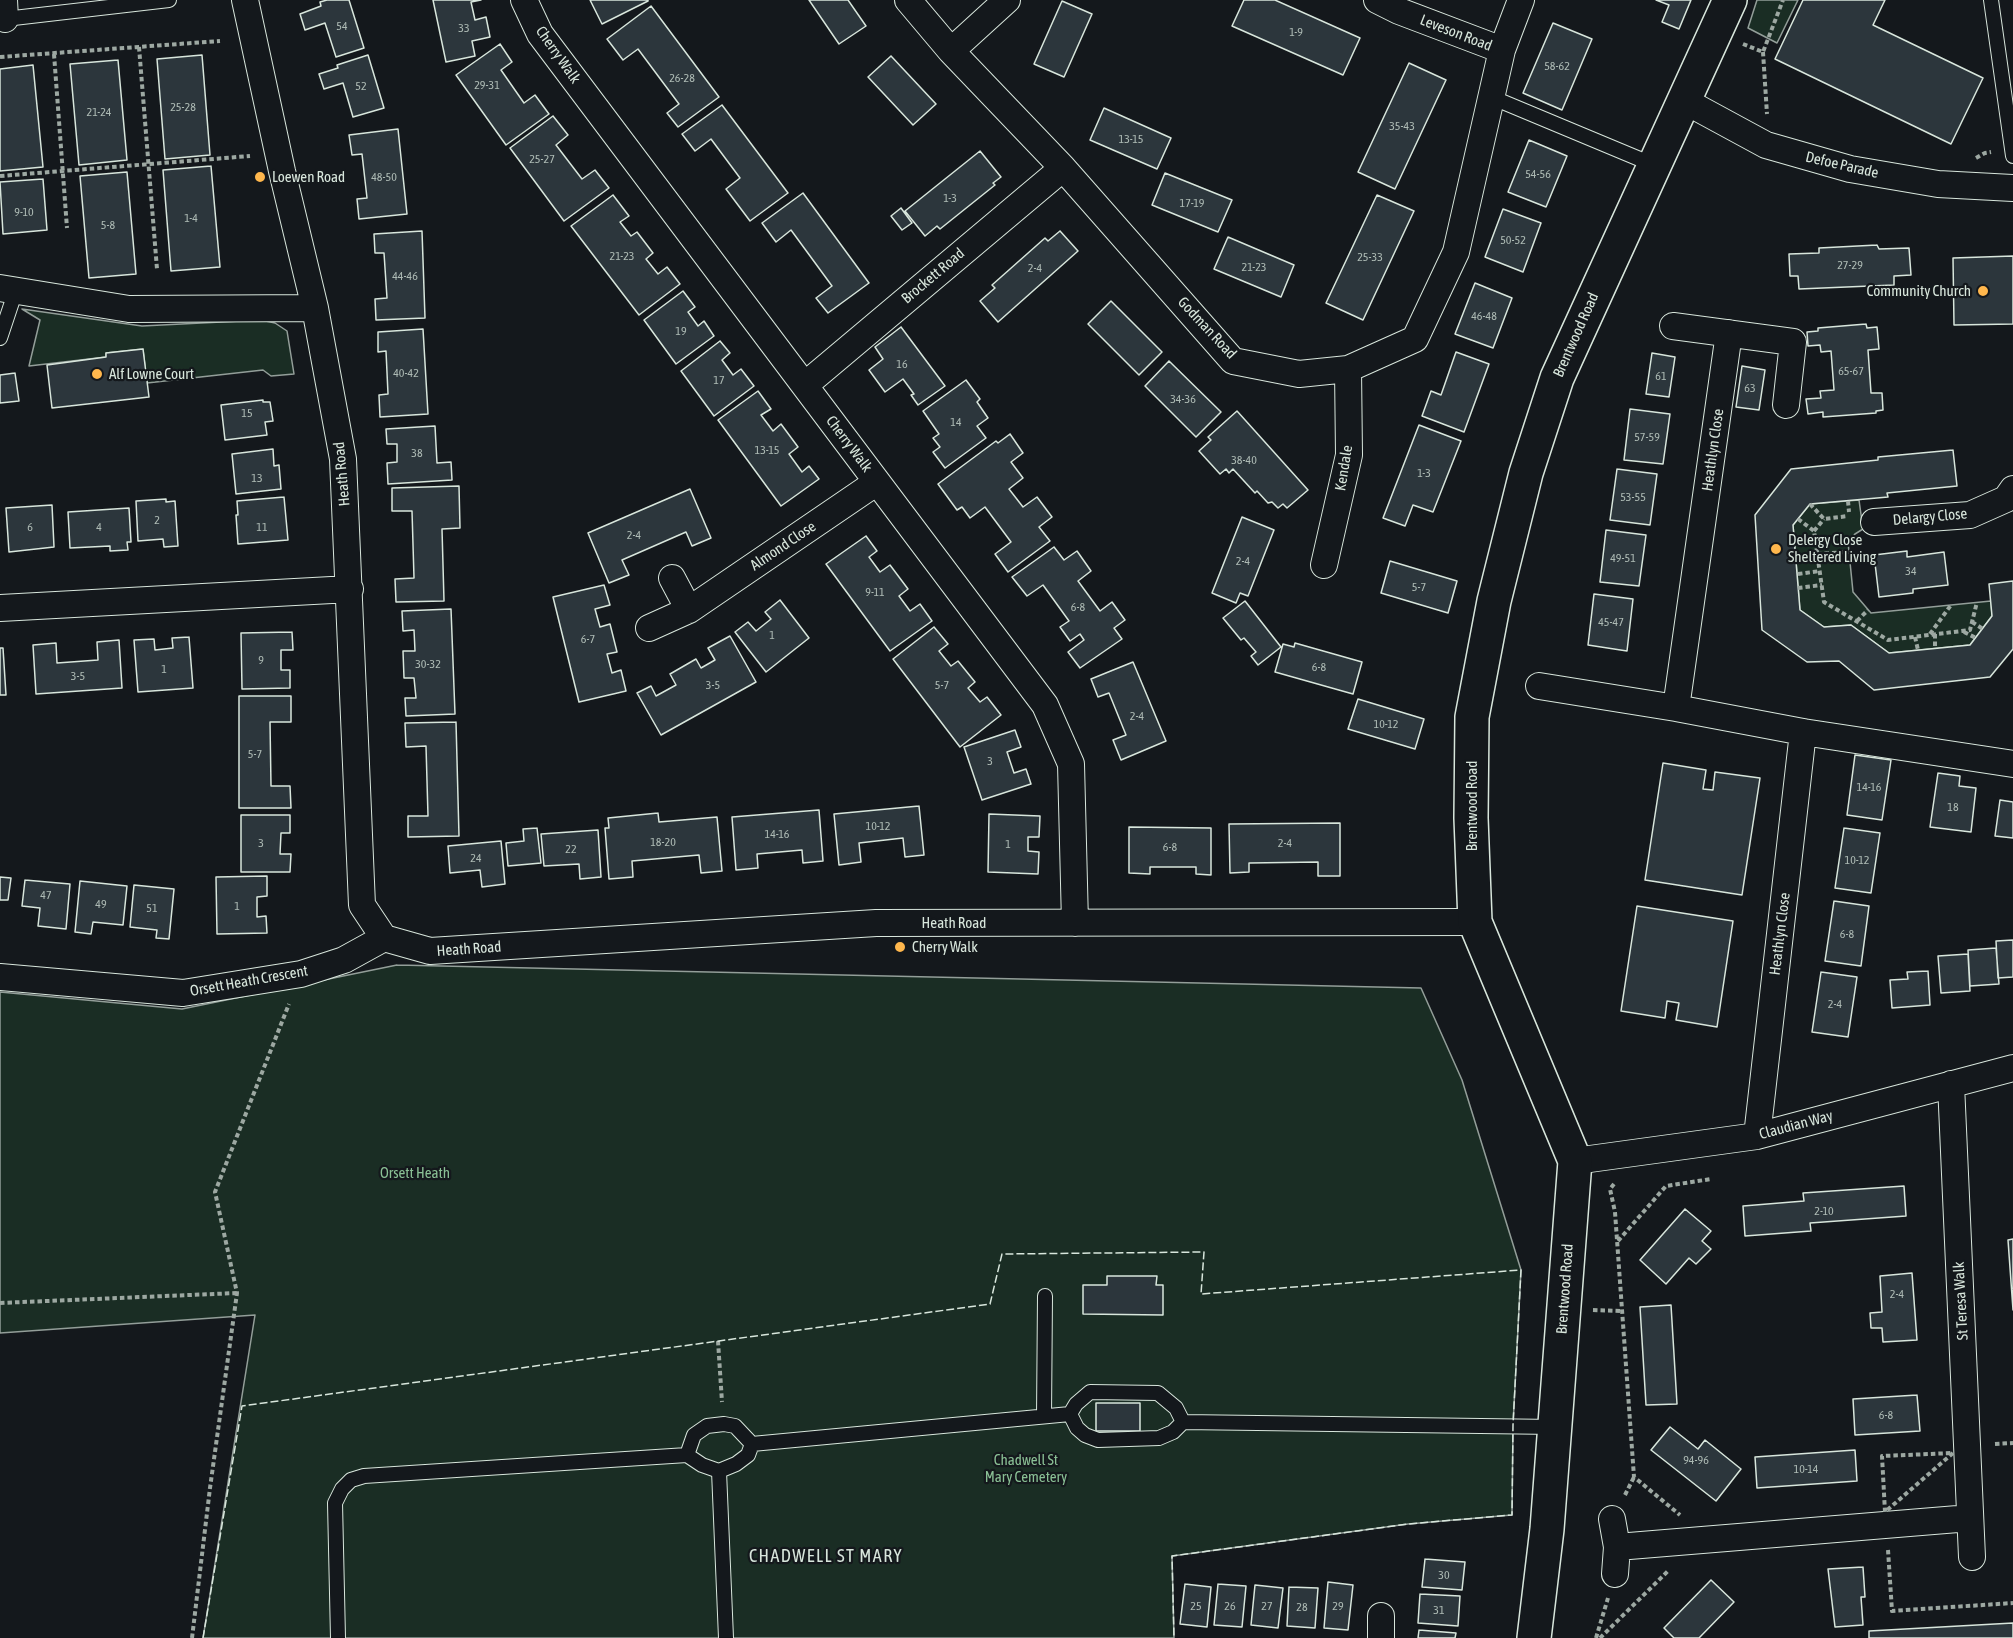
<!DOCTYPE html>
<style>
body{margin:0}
canvas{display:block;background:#14181c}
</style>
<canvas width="2013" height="1638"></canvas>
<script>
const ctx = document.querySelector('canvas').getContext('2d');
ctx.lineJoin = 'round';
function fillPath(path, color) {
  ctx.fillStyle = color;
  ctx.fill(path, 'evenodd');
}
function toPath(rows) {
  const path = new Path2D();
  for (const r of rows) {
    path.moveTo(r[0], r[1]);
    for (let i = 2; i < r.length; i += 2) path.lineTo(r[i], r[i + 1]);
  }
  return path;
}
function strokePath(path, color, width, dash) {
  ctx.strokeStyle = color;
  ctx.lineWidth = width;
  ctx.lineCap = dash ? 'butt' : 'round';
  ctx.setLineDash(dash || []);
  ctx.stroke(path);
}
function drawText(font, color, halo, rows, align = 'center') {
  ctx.font = font + ' "Asap Condensed",sans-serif';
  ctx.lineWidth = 4.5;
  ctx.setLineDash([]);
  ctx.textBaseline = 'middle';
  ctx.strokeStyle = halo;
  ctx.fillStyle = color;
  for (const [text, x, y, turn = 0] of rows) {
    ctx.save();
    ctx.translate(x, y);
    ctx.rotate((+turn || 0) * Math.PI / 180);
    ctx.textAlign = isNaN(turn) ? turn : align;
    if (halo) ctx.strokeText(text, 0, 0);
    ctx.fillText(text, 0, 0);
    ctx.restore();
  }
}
const green = toPath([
 [1757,0,1798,0,1777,43,1748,28,1757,0],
 [22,309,142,326,261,320,275,323,287,331,294,374,271,376,263,370,147,383,143,349,106,353,106,357,29,366,40,320,22,309],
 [1859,500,1863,529,1855,534,1848,542,1853,592,1871,613,1991,601,1992,616,1970,645,1889,653,1851,625,1824,627,1800,610,1793,525,1810,504,1859,500],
 [397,965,1421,988,1462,1080,1521,1270,1513,1425,1512,1515,1408,1524,1172,1556,1174,1638,203,1638,255,1315,0,1333,0,992,182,1009,397,965]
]);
fillPath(green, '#1a2d24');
strokePath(green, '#939e99', 1.5);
const building = toPath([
 [327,0,349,0,364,48,336,57,325,23,305,30,300,14,321,6,320,2,327,0],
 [433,0,481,0,471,2,475,20,486,17,490,37,472,41,475,56,446,62,433,0],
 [590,0,648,0,648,1,602,24,590,0],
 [809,0,848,0,866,26,839,44,809,0],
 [1244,0,1275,0,1360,38,1343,75,1232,26,1244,0],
 [1656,0,1691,0,1679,29,1662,22,1669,5,1656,0],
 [1803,0,1885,0,1873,25,1983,78,1951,144,1775,59,1803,0],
 [1062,1,1092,14,1064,77,1034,64,1062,1],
 [651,6,719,97,678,127,667,113,679,104,638,49,623,60,607,39,651,6],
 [1553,23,1592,39,1562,110,1523,93,1553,23],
 [500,44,512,62,501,70,524,103,535,95,549,114,506,145,456,75,500,44],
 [202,55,210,155,165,159,157,59,202,55],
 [368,55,384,108,353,117,343,83,324,89,319,74,338,68,337,65,368,55],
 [891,56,936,104,913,125,868,77,891,56],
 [118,60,127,160,79,165,70,64,118,60],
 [1409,63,1446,80,1395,189,1358,172,1409,63],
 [33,65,43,167,0,171,0,69,33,65],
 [722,105,788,193,750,221,726,189,740,178,711,139,695,151,682,134,722,105],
 [1104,108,1171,138,1157,169,1090,140,1104,108],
 [553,116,568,135,556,145,582,179,595,170,609,188,564,221,510,148,553,116],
 [398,129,407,214,359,219,357,199,367,198,362,154,352,155,349,135,398,129],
 [1529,140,1567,156,1546,207,1508,192,1529,140],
 [980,151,1001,177,993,183,995,185,940,229,937,226,925,236,905,211,980,151],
 [211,166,220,267,171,271,163,170,211,166],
 [127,172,136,274,89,278,80,176,127,172],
 [1165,173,1232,200,1218,232,1152,205,1165,173],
 [43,179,47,230,3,234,0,182,43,179],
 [803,193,869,283,828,313,816,298,832,286,791,230,776,242,762,223,803,193],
 [613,195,629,216,620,222,631,236,637,232,653,253,646,259,658,274,667,267,680,284,639,315,571,226,613,195],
 [1377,195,1414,211,1363,320,1326,303,1377,195],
 [901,208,912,223,902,230,891,216,901,208],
 [1503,209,1541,223,1523,272,1485,257,1503,209],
 [422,231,425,318,376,320,375,299,387,298,384,253,375,253,374,234,422,231],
 [1060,231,1078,251,998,322,980,301,995,288,992,285,1045,238,1048,241,1060,231],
 [1228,237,1294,265,1281,297,1214,269,1228,237],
 [1877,245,1879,249,1909,248,1911,275,1894,276,1894,285,1799,289,1798,276,1790,276,1789,254,1819,253,1819,248,1877,245],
 [2013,256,2013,324,1954,325,1953,258,2013,256],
 [1475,283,1512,298,1493,348,1455,334,1475,283],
 [683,291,695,307,688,312,698,326,704,321,714,336,676,364,644,320,683,291],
 [1111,301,1162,352,1139,375,1088,324,1111,301],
 [1866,324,1867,328,1877,327,1879,349,1868,350,1871,393,1882,393,1883,410,1876,411,1876,413,1823,417,1823,412,1808,414,1806,399,1821,398,1820,391,1834,390,1831,351,1821,352,1820,345,1808,346,1807,332,1818,331,1818,328,1866,324],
 [901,327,945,386,918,405,911,395,914,394,903,379,885,392,869,370,883,359,875,347,901,327],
 [423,329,428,414,380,417,379,395,388,394,386,351,378,352,378,332,423,329],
 [720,341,730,353,722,360,733,375,741,369,754,386,714,416,681,371,720,341],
 [143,349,149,397,52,408,47,365,106,357,106,353,143,349],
 [1456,352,1489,364,1464,432,1422,416,1431,391,1441,395,1456,352],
 [1652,353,1675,357,1669,397,1646,394,1652,353],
 [1169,361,1221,412,1196,437,1145,386,1169,361],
 [1742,366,1765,370,1759,410,1736,407,1742,366],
 [15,373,19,401,0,403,0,375,15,373],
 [966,380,980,399,977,402,988,418,977,426,986,438,945,468,933,452,940,447,933,438,939,434,923,411,966,380],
 [758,391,771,409,761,415,773,431,781,424,798,447,789,454,802,472,809,466,819,479,781,506,718,420,758,391],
 [263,400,263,402,270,402,273,421,265,422,267,435,225,440,221,405,263,400],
 [1630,409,1670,414,1663,464,1624,460,1630,409],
 [1237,411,1308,490,1287,508,1283,504,1278,508,1272,502,1268,503,1257,491,1255,493,1233,469,1229,473,1226,469,1220,474,1199,451,1211,440,1208,437,1237,411],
 [1419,425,1461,441,1433,512,1413,505,1405,526,1383,518,1419,425],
 [435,426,437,463,451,462,452,480,388,484,387,463,397,462,397,444,387,444,386,429,435,426],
 [1010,434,1023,453,1011,462,1023,478,1009,489,1023,507,1037,497,1052,517,1039,527,1050,541,1008,572,995,554,1011,542,985,507,970,518,962,507,957,510,938,484,996,441,998,443,1010,434],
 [273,449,274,466,279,465,281,489,236,494,232,454,273,449],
 [1953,450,1957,486,1887,493,1888,497,1810,504,1793,525,1800,610,1824,627,1851,625,1889,653,1970,645,1992,616,1989,584,2013,581,2013,649,1990,677,1874,690,1839,661,1807,662,1762,630,1755,515,1791,469,1878,460,1878,457,1953,450],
 [1617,469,1657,474,1650,525,1610,520,1617,469],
 [459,486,460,528,442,529,444,601,396,602,395,579,414,578,412,511,392,511,392,488,459,486],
 [690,489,711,538,692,546,686,532,622,560,629,575,609,583,588,533,690,489],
 [284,497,288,540,238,544,236,515,238,515,237,501,284,497],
 [166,499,166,502,175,501,178,546,164,547,163,539,138,541,136,501,166,499],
 [52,505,54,547,9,552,6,508,52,505],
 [129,508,131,542,127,542,128,550,110,551,110,546,70,548,68,512,129,508],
 [1242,517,1274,530,1248,596,1240,593,1236,603,1212,593,1242,517],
 [1606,530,1646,535,1639,586,1600,582,1606,530],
 [866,536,877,551,869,557,880,572,890,565,908,589,899,596,910,611,920,604,932,621,890,651,826,564,866,536],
 [1054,547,1064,560,1077,551,1091,571,1078,581,1100,611,1112,602,1125,620,1114,628,1122,639,1080,668,1068,652,1084,640,1080,634,1070,641,1060,627,1069,621,1043,585,1027,596,1012,577,1054,547],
 [1907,551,1907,557,1944,552,1948,585,1913,589,1913,593,1879,597,1874,555,1907,551],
 [1390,561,1457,581,1448,613,1381,593,1390,561],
 [604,585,610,605,595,609,600,627,610,624,617,652,607,654,612,673,621,670,626,691,579,702,553,597,604,585],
 [1594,594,1633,599,1627,651,1588,645,1594,594],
 [780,600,809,638,766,672,735,632,748,622,756,631,771,619,765,612,780,600],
 [1245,601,1281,647,1258,665,1251,656,1256,652,1244,638,1241,640,1223,618,1245,601],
 [451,609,455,714,406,716,405,698,416,698,414,678,404,678,403,651,415,651,414,630,403,631,402,611,451,609],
 [934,627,948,644,939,651,951,666,958,661,975,682,968,688,980,702,987,697,1001,715,960,747,893,659,934,627],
 [292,632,293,650,281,650,281,670,290,670,290,688,242,689,241,633,292,632],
 [730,636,756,682,661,735,637,693,651,686,656,696,676,685,670,674,696,659,701,668,715,660,708,648,730,636],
 [189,637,193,688,138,692,134,640,154,639,155,650,173,648,172,638,189,637],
 [119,640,122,688,36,694,33,645,56,643,57,663,98,660,97,642,119,640],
 [1295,643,1362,662,1353,694,1275,672,1283,644,1294,647,1295,643],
 [0,648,3,648,6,695,0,695,0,648],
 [1133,662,1166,741,1121,760,1113,740,1126,735,1109,693,1098,697,1091,679,1133,662],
 [239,696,291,696,291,722,270,722,271,786,290,786,291,808,239,808,239,696],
 [1358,699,1424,719,1415,749,1348,729,1358,699],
 [456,722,459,836,408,837,408,816,428,816,426,746,406,747,405,723,456,722],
 [1015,730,1021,747,1007,752,1014,773,1026,769,1031,784,982,800,964,747,1015,730],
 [1855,755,1891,760,1882,820,1847,815,1855,755],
 [1663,763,1706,770,1703,789,1713,790,1715,772,1760,778,1742,895,1645,880,1663,763],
 [1938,773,1960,776,1959,786,1976,788,1971,832,1930,827,1938,773],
 [2000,800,2013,802,2013,838,1995,836,2000,800],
 [919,806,924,855,905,857,903,838,859,843,861,862,839,865,834,814,919,806],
 [819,810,823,861,803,863,802,850,757,854,758,868,736,870,732,817,819,810],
 [658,813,659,822,717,817,722,871,701,873,699,855,632,861,633,877,609,879,605,828,609,828,608,818,658,813],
 [989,814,1040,816,1039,837,1028,837,1028,851,1039,852,1038,874,988,872,989,814],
 [241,815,290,815,290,833,281,833,280,854,291,854,290,872,241,872,241,815],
 [1340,823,1340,876,1318,876,1318,862,1249,863,1249,872,1230,873,1229,824,1340,823],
 [1129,827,1211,828,1211,875,1196,874,1196,867,1150,867,1150,874,1129,873,1129,827],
 [537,828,541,863,508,866,506,843,524,841,523,829,537,828],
 [1844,828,1880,833,1871,893,1835,888,1844,828],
 [598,830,601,877,580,879,579,864,544,866,541,834,598,830],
 [501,841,505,884,482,887,480,870,450,873,448,846,501,841],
 [267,876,267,896,257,897,257,917,266,916,267,933,217,934,216,877,267,876],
 [0,877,11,878,8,900,0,900,0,877],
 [25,880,70,884,66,929,38,926,40,908,22,906,25,880],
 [80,881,127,886,123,925,93,922,91,934,75,932,80,881],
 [134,885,174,889,169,939,156,938,157,930,130,927,134,885],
 [1834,901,1869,906,1861,966,1825,961,1834,901],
 [1637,906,1733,921,1717,1027,1676,1020,1679,1003,1667,1001,1665,1018,1621,1011,1637,906],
 [2013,940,2013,977,1998,978,1996,941,2013,940],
 [1996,948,1999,984,1970,986,1968,950,1996,948],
 [1968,954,1970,991,1941,993,1938,956,1968,954],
 [1928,971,1930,1005,1892,1008,1890,980,1908,979,1907,972,1928,971],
 [1821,972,1857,977,1848,1037,1812,1032,1821,972],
 [1904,1186,1906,1216,1810,1223,1811,1231,1745,1236,1743,1206,1804,1201,1803,1193,1904,1186],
 [1685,1209,1711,1231,1702,1241,1711,1249,1696,1264,1689,1258,1666,1284,1640,1260,1685,1209],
 [2013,1239,2013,1310,2008,1240,2013,1239],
 [1912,1273,1917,1340,1883,1342,1882,1328,1871,1328,1870,1313,1882,1312,1880,1276,1912,1273],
 [1107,1276,1157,1276,1156,1285,1163,1285,1163,1315,1083,1314,1083,1285,1107,1285,1107,1276],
 [1671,1305,1677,1404,1646,1405,1640,1307,1671,1305],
 [1917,1395,1920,1431,1855,1435,1853,1399,1917,1395],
 [1096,1403,1140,1403,1140,1431,1096,1431,1096,1403],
 [1670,1427,1698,1449,1705,1440,1741,1469,1716,1501,1651,1450,1670,1427],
 [1855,1450,1857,1481,1757,1488,1755,1457,1855,1450],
 [1425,1559,1465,1562,1462,1590,1422,1587,1425,1559],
 [1863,1567,1865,1597,1861,1597,1863,1625,1835,1627,1828,1569,1863,1567],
 [1711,1580,1734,1602,1699,1638,1674,1638,1664,1628,1711,1580],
 [1328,1582,1353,1585,1348,1630,1324,1628,1328,1582],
 [1185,1584,1211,1587,1207,1627,1180,1624,1185,1584],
 [1218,1584,1246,1586,1242,1627,1214,1625,1218,1584],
 [1255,1585,1283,1588,1278,1628,1251,1625,1255,1585],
 [1289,1587,1318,1588,1315,1628,1287,1626,1289,1587],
 [1420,1594,1460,1596,1458,1626,1418,1623,1420,1594],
 [2013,1623,2013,1638,1869,1638,1869,1631,2013,1623],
 [1419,1630,1456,1633,1455,1638,1418,1638,1419,1630]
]);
fillPath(building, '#2c363c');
strokePath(building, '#d8e6dc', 1.5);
const service = toPath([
 [1991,0,2013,156],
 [5,19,169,0],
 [1491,97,1654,165],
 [0,338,16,290],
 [1070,1414,1077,1428,1085,1435,1098,1440,1159,1438,1173,1432,1183,1422],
 [1044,1416,1045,1296],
 [752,1444,1070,1414,1076,1404,1090,1392,1158,1393,1176,1408,1183,1422,1555,1427],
 [687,1455,702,1465,719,1471],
 [338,1638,335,1503,342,1489,351,1480,364,1476,687,1455,694,1435,707,1426,724,1424,735,1426,752,1444],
 [726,1638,719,1471,736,1464,748,1455,752,1444]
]);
const minor = toPath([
 [4,0,5,19],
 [245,0,282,171,315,308,343,459,362,905,384,938,430,951,876,923,1475,922],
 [524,0,540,34,1045,705,1071,764,1075,923],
 [908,0,951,51,1063,168,1233,361,1299,374,1348,369,1415,339,1456,252,1502,50,1521,0],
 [1377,0,1399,11,1502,50],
 [951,51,1007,0],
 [1683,100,1766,145,1850,169,1938,184,2013,188],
 [0,288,129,309,315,308],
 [1673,326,1793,342,1786,405],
 [1729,333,1676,708,1803,732,2013,764],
 [805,385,1063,168],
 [1874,522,1970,515,2006,499,2013,489],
 [1324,565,1349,455,1348,369],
 [672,578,689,610],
 [0,608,350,589],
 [649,628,689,610,877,482],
 [1539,686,1676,708],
 [0,977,183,993,301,974,344,960,384,938],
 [1951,1084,1972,1557],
 [1757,1136,1803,732],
 [1575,1161,1757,1136,2013,1068],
 [1612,1519,1617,1547,1615,1574],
 [1617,1547,1970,1518],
 [1381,1616,1381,1638]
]);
const tertiary = toPath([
 [1534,1638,1547,1529,1575,1161,1475,922,1471,818,1472,717,1494,601,1526,473,1557,378,1730,0]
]);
strokePath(service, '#d8e6dc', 16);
strokePath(minor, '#d8e6dc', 28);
strokePath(tertiary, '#d8e6dc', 36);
strokePath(toPath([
 [1743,44,1763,52,1783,0],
 [139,47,157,269],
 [1763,52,1767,114],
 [54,54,67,228],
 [0,57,220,41],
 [1976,158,1985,153,1991,152],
 [0,176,250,156],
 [1848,501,1849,512],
 [1810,504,1824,519,1848,516],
 [1798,519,1814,531,1824,602,1888,640,1970,630,1977,602],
 [1814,531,1824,519],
 [1817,554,1849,552],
 [1798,574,1820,571],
 [1798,588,1822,585],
 [1857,621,1868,610],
 [1972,622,1983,629],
 [1964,632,1976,638],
 [1930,634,1951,605],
 [1935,634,1935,649],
 [1915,637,1918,650],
 [1614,1184,1610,1189,1615,1212,1634,1477,1680,1515],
 [1618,1241,1666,1186,1711,1179],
 [0,1303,237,1293],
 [1593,1310,1622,1311],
 [718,1341,722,1402],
 [1995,1444,2013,1443],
 [1953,1453,1885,1512,1882,1456,1953,1453],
 [1625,1495,1634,1477],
 [1888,1550,1892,1611,2013,1603],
 [192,1638,210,1488,237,1293,215,1192,289,1004],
 [1596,1638,1608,1598],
 [1600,1638,1668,1571]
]), '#9da8a2', 4, [4.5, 3]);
strokePath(service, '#14181c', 14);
strokePath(minor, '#14181c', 26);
strokePath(tertiary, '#14181c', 33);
strokePath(toPath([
 [203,1638,242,1406,990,1304,1002,1254,1204,1252,1201,1294,1521,1270,1513,1425,1512,1515,1408,1524,1172,1556,1174,1638]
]), '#d8e6dc', 1.5, [8, 3]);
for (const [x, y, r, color] of [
 [260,177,6,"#ffb74d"],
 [1983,291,6,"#ffb74d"],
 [97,374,6,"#ffb74d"],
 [1776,549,6,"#ffb74d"],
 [900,947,6,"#ffb74d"]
]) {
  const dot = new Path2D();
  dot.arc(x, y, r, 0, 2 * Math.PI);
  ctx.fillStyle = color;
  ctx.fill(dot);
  strokePath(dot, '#14181c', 2);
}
drawText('12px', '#adbab4', null, [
 ["54",342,26],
 ["33",464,28],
 ["1-9",1296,32],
 ["58-62",1557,66],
 ["26-28",682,78],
 ["29-31",487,85],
 ["52",361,86],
 ["25-28",183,107],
 ["21-24",99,112],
 ["35-43",1402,126],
 ["13-15",1131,139],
 ["25-27",542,159],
 ["54-56",1538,174],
 ["48-50",384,177],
 ["1-3",950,198],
 ["17-19",1192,203],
 ["9-10",24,212],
 ["1-4",191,218],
 ["5-8",108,225],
 ["50-52",1513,240],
 ["21-23",622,256],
 ["25-33",1370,257],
 ["27-29",1850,265],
 ["21-23",1254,267],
 ["2-4",1035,268],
 ["44-46",405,276],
 ["46-48",1484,316],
 ["19",681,331],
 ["16",902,364],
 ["65-67",1851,371],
 ["40-42",406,373],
 ["61",1661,376],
 ["17",719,380],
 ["63",1750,388],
 ["34-36",1183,399],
 ["15",247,413],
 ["14",956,422],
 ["57-59",1647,437],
 ["13-15",767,450],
 ["38",417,453],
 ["38-40",1244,460],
 ["1-3",1424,473],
 ["13",257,478],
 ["53-55",1633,497],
 ["2",157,520],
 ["6",30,527],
 ["4",99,527],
 ["11",262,527],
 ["2-4",634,535],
 ["49-51",1623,558],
 ["2-4",1243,561],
 ["34",1911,571],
 ["5-7",1419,587],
 ["9-11",875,592],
 ["6-8",1078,607],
 ["45-47",1611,622],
 ["1",772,635],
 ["6-7",588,639],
 ["9",261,660],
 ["30-32",428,664],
 ["6-8",1319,667],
 ["1",164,669],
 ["3-5",78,676],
 ["3-5",713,685],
 ["5-7",942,685],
 ["2-4",1137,716],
 ["10-12",1386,724],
 ["5-7",255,754],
 ["3",990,761],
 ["14-16",1869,787],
 ["18",1953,807],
 ["10-12",878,826],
 ["14-16",777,834],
 ["18-20",663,842],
 ["3",261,843],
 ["2-4",1285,843],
 ["1",1008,844],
 ["6-8",1170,847],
 ["22",571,849],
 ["24",476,858],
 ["10-12",1857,860],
 ["47",46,895],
 ["49",101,904],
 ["1",237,906],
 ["51",152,908],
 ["6-8",1847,934],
 ["2-4",1835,1004],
 ["2-10",1824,1211],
 ["2-4",1897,1294],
 ["6-8",1886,1415],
 ["94-96",1696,1460],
 ["10-14",1806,1469],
 ["30",1444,1575],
 ["25",1196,1606],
 ["26",1230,1606],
 ["27",1267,1606],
 ["29",1338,1606],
 ["28",1302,1607],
 ["31",1439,1610]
]);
drawText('15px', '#d8e6dc', '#14181c', [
 ["Leveson Road",1456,33,21],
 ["Cherry Walk",558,55,55],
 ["Defoe Parade",1842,165,13],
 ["Brockett Road",933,276,-40],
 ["Godman Road",1207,328,47],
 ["Brentwood Road",1576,335,-66],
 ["Cherry Walk",849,444,53],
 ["Heathlyn Close",1713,450,-82],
 ["Kendale",1344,468,-81],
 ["Heath Road",342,474,-95],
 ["Delargy Close",1930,517,-5],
 ["Almond Close",783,546,-34],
 ["Brentwood Road",1472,806,-90],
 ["Heath Road",954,923],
 ["Heathlyn Close",1780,934,-83],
 ["Heath Road",469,949,-4],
 ["Orsett Heath Crescent",249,981,-10],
 ["Claudian Way",1796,1125,-15],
 ["Brentwood Road",1565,1289,-86],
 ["St Teresa Walk",1961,1301,-93]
]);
drawText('15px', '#d8e6dc', '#14181c', [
 ["Loewen Road",272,177],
 ["Community Church",1971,291,"right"],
 ["Alf Lowne Court",109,374],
 ["Delergy Close",1788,540],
 ["Sheltered Living",1788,557],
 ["Cherry Walk",912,947]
], 'left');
drawText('15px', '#8ac095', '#14181c', [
 ["Orsett Heath",415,1173],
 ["Chadwell St",1026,1460],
 ["Mary Cemetery",1026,1477]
]);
ctx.letterSpacing = '1.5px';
drawText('18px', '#d8e6dc', '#14181c', [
 ["CHADWELL ST MARY",826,1556]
]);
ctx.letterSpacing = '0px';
</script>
